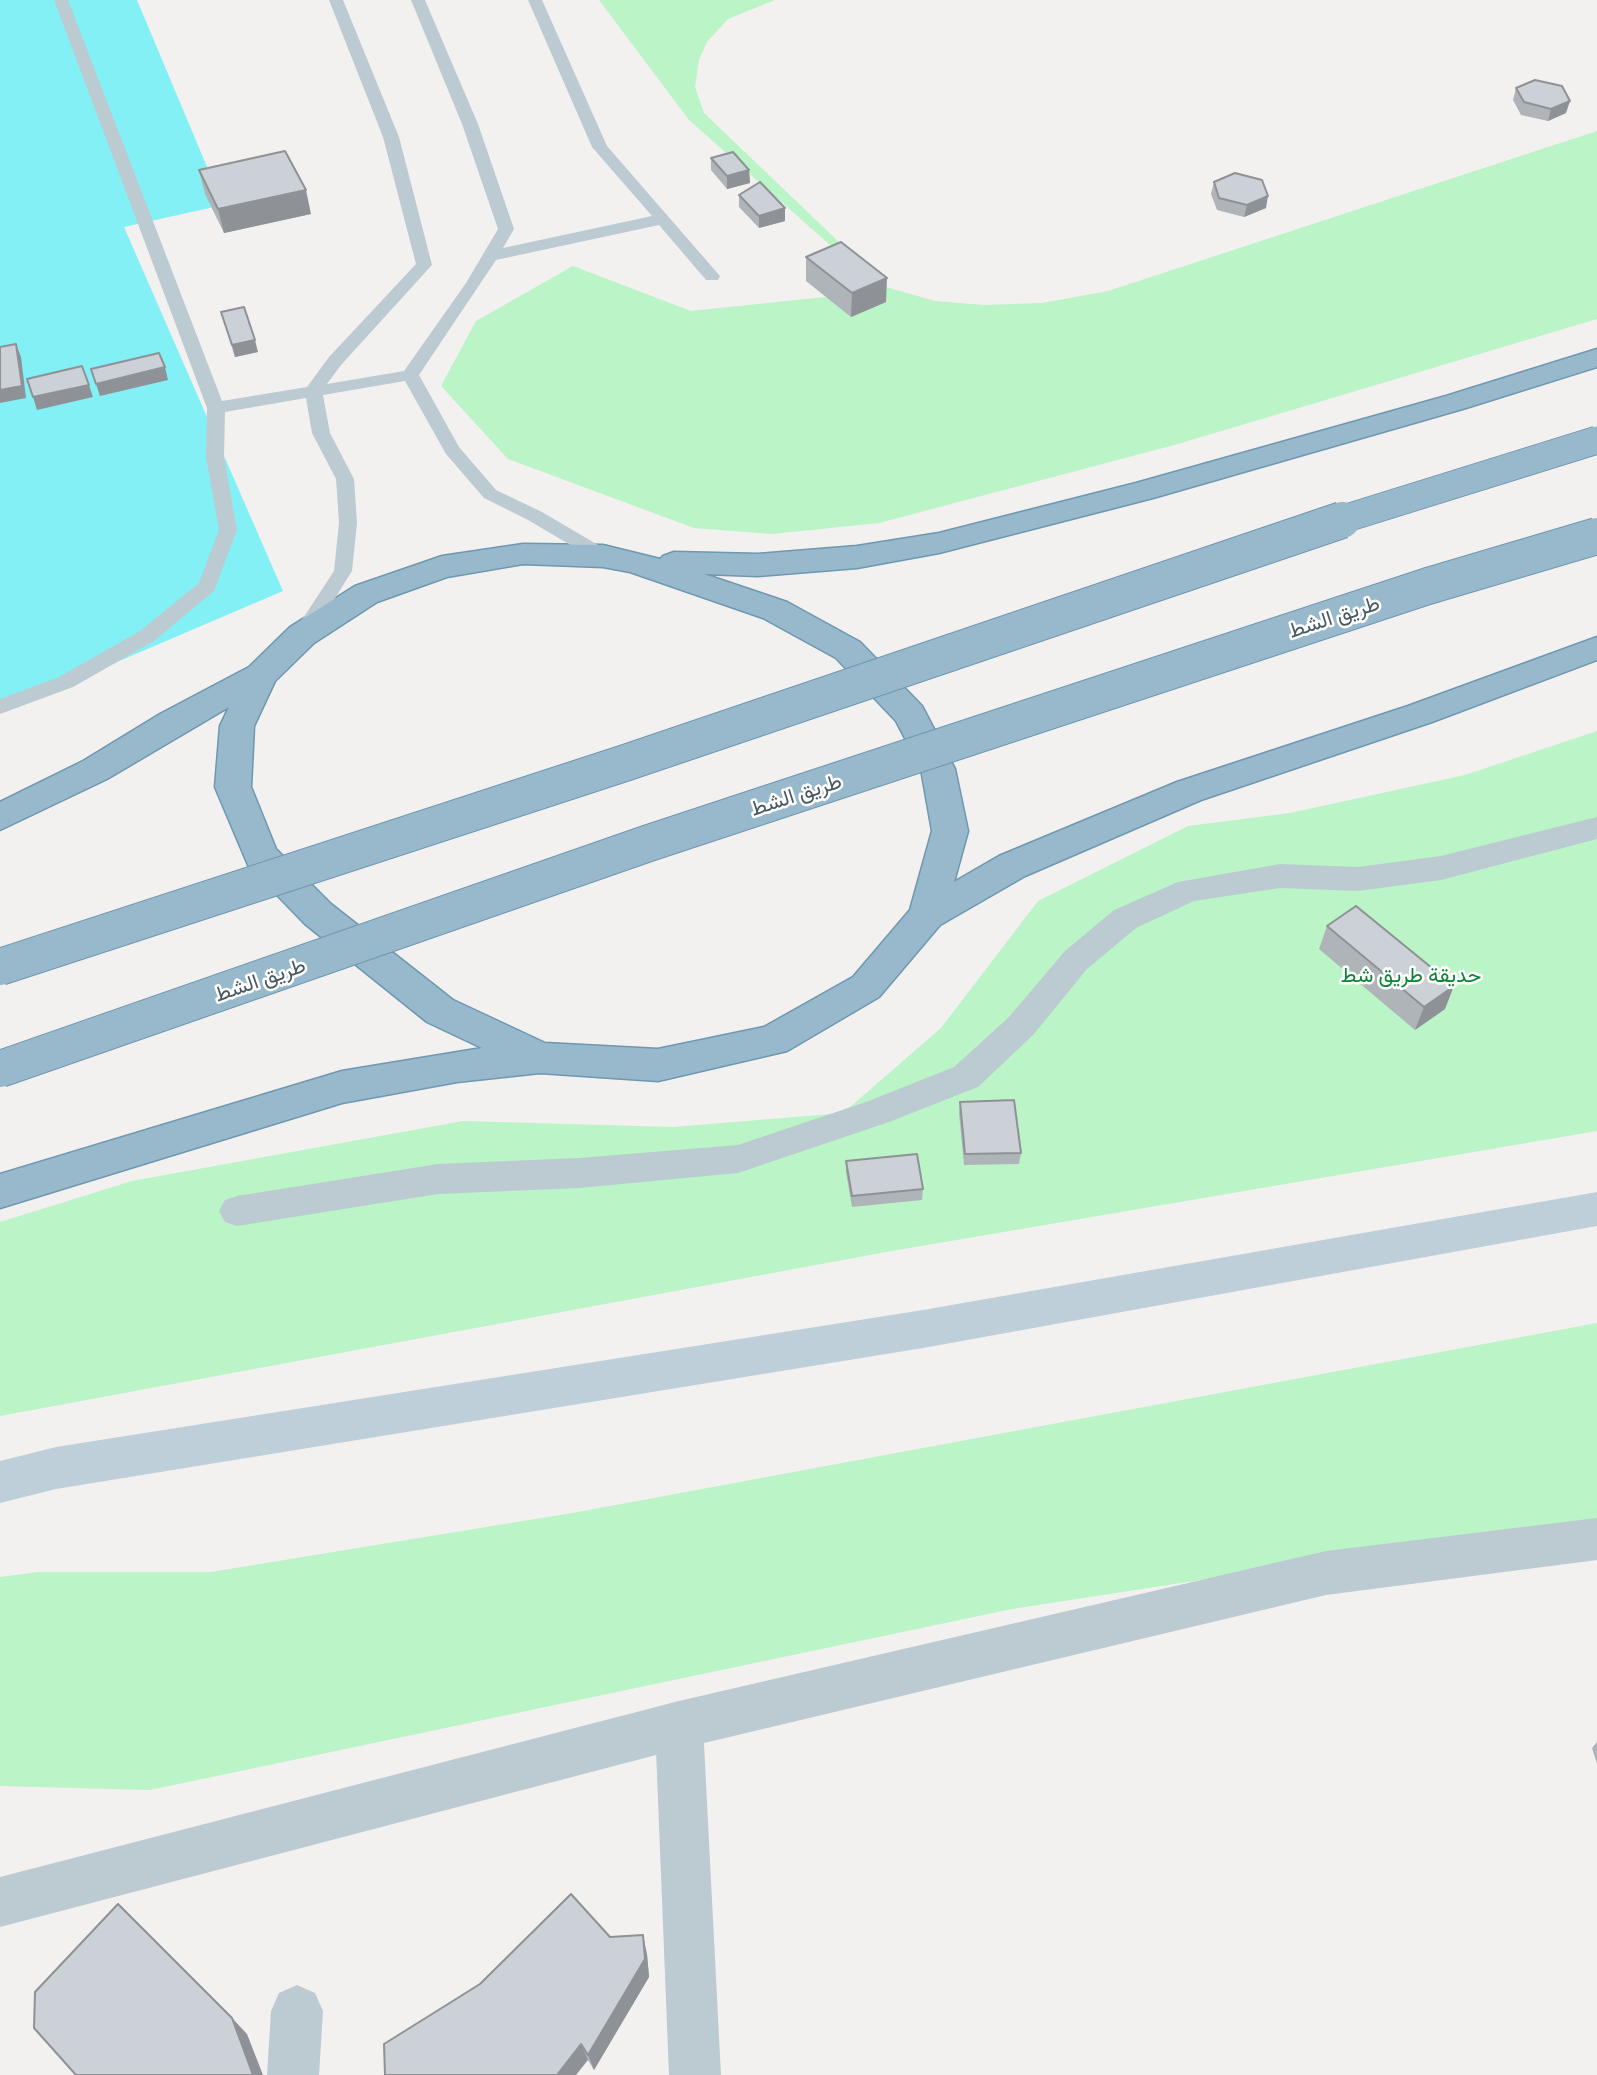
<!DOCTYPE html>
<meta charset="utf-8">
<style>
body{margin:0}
canvas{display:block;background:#f3f0f0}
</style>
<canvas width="1597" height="2075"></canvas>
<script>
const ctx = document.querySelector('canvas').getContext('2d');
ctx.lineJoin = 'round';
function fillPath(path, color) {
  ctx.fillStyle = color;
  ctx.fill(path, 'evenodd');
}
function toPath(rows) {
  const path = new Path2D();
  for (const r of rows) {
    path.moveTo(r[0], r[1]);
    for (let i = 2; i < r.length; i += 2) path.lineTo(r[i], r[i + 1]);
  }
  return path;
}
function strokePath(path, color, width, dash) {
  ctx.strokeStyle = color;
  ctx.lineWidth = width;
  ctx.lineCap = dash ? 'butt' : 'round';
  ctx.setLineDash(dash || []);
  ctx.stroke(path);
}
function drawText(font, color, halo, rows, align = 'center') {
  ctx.font = font + ' "Golos Text",Vazirmatn,sans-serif';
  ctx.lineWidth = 5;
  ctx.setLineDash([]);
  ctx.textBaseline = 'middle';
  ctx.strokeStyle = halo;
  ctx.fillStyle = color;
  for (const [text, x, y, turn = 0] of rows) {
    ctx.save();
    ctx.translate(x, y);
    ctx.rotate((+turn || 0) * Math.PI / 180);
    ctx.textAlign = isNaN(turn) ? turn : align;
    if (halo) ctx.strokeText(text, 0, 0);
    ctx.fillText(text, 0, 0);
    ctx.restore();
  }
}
fillPath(toPath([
 [599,0,775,0,728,19,707,42,699,60,695,87,704,113,886,287,935,301,984,305,1042,303,1108,291,1597,131,1597,319,1178,444,879,523,772,534,694,528,508,459,441,386,476,321,573,266,691,311,882,291,689,120],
 [1597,731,1597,1131,886,1252,0,1416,0,1222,132,1181,463,1121,674,1127,843,1113,941,1028,1038,901,1188,826,1290,813,1465,775],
 [1597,1323,1597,1519,1012,1609,150,1790,0,1786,0,1577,38,1572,211,1572,578,1512]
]), '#baf4c7');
fillPath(toPath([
 [0,0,137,0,223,205,124,227,283,591,0,712]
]), '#83f0f6');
const trunk = toPath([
 [1597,349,1597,367,1466,408,1153,498,939,553,857,568,758,576,704,574,787,602,860,642,922,706,955,769,968,831,954,882,999,856,1177,782,1408,706,1597,637,1597,660,1432,722,1201,800,1025,876,940,925,879,997,787,1051,658,1081,540,1073,457,1082,342,1103,0,1208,0,1174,342,1071,482,1048,427,1022,305,924,248,865,215,787,220,726,229,707,107,779,0,830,0,802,83,761,160,714,249,667,290,627,355,586,442,556,523,544,603,545,660,559,663,556,674,552,758,554,857,546,939,533,1136,483,1446,396,1597,349],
 [523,564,603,567,630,572,763,618,836,658,896,721,921,769,932,831,910,910,853,977,764,1027,658,1049,545,1043,453,1000,331,904,276,849,251,787,254,726,275,681,314,643,377,602,447,577,523,564]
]);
strokePath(trunk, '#6e98b0', 3);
fillPath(toPath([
 [54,0,68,0,222,401,307,387,329,357,416,264,383,137,329,0,343,0,399,137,432,265,341,365,327,384,404,371,466,283,498,229,462,124,411,0,425,0,478,124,514,229,503,248,652,216,592,147,528,0,542,0,607,146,720,276,718,280,706,280,659,225,496,260,419,375,459,447,496,490,542,512,610,552,612,556,610,560,596,560,528,520,484,498,446,454,405,381,323,395,330,433,354,479,357,523,352,571,309,640,295,640,292,635,334,571,339,523,336,479,312,433,306,398,225,412,224,457,237,530,214,591,154,641,73,687,0,714,0,699,59,677,140,631,199,583,219,530,206,457,207,408,54,0]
]), '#bccbd1');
fillPath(toPath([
 [1597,817,1597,839,1441,880,1358,891,1280,888,1194,901,1136,928,1087,969,1033,1035,978,1087,889,1122,738,1173,579,1188,438,1194,237,1226,225,1222,219,1211,225,1200,237,1196,438,1164,579,1158,738,1145,866,1102,954,1067,1009,1017,1065,951,1114,910,1178,882,1280,864,1358,867,1441,856,1597,817]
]), '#bccbd1');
fillPath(toPath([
 [679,1701,696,1708,703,1725,721,2075,669,2075,655,1725,662,1708,679,1701],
 [297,1985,315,1993,323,2011,319,2075,267,2075,271,2011,279,1993,297,1985]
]), '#bccbd1');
fillPath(toPath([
 [1597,1518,1597,1560,1326,1595,679,1749,0,1927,0,1877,679,1701,1326,1551,1597,1518]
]), '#bccbd1');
fillPath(toPath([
 [1597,1192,1597,1226,923,1348,56,1489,0,1503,0,1461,56,1447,923,1310,1597,1192]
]), '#bfcfd9');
fillPath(trunk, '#98b9cb');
const trunkBridgeFar1 = toPath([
 [1337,521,1597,440]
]);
const trunkBridge = toPath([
 [0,967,625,763,1342,520],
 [0,1069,649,843,1428,586,1597,536]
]);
strokePath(trunkBridgeFar1, '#6e98b0', 29, []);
strokePath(trunkBridge, '#6e98b0', 38, []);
strokePath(trunkBridgeFar1, '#98b9cb', 27);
strokePath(trunkBridge, '#98b9cb', 36);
fillPath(toPath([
 [1516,88,1566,113,1548,121,1521,115,1513,100],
 [711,158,749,170,750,183,727,189,711,170],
 [199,170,311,214,224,233,205,194],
 [1214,182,1266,208,1244,217,1217,210,1211,194],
 [739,195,785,221,759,228,739,207],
 [806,257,886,302,851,317,806,281],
 [221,312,258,352,235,357],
 [1327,926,1445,1009,1415,1030,1319,949],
 [960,1102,1021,1153,1019,1164,964,1165,959,1113],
 [846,1161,923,1189,922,1200,852,1207,846,1172],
 [1597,1742,1597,1764,1592,1748],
 [610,1937,647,1954,649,1977,594,2070,588,2060,480,1984]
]), '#afb4b8');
fillPath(toPath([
 [1570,101,1566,113,1548,121,1551,109],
 [749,170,750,183,727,189,727,176],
 [306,190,311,214,224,233,218,209],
 [1268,196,1266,208,1244,217,1247,205],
 [785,208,785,221,759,228,759,216],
 [887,278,886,302,851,317,852,293],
 [255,340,258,352,235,357,232,345],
 [16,344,21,357,26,398,0,403,0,390],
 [165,367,168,380,100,396,96,384],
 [89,385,93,397,37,410,33,397],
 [1454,986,1445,1009,1415,1030,1424,1007],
 [643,1935,647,1954,649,1977,594,2070,588,2055],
 [232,2018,247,2034,263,2075,253,2075],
 [581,2044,588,2060,576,2075,557,2075]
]), '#8e9296');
const building = toPath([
 [1535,80,1562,86,1570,101,1551,109,1524,102,1516,88,1535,80],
 [285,151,306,190,218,209,199,170,285,151],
 [733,152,749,170,727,176,711,158,733,152],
 [1235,173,1262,180,1268,196,1247,205,1219,198,1214,182,1235,173],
 [760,182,785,208,759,216,739,195,760,182],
 [841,242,887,278,852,293,806,257,841,242],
 [244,307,255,340,232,345,221,312,244,307],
 [16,344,22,386,0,390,0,347,16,344],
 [159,353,165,367,96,384,91,369,159,353],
 [82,366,89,385,33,397,27,379,82,366],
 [1356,906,1454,986,1424,1007,1327,926,1356,906],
 [1014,1100,1021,1153,965,1154,960,1102,1014,1100],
 [917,1154,923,1189,852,1196,846,1161,917,1154],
 [571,1894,610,1937,643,1935,645,1959,588,2055,581,2044,557,2075,385,2075,384,2044,480,1984,571,1894],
 [118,1904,232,2018,253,2075,76,2075,34,2028,35,1992,118,1904]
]);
fillPath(building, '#cbd1d6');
strokePath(building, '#8e9296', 2);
drawText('21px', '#465860', '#fff', [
 ["طريق الشط",1334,617,-18],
 ["طريق الشط",796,795,-18],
 ["طريق الشط",260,980,-19]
]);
drawText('21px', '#0d8435', '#fff', [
 ["حديقة طريق شط",1411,975]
]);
</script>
